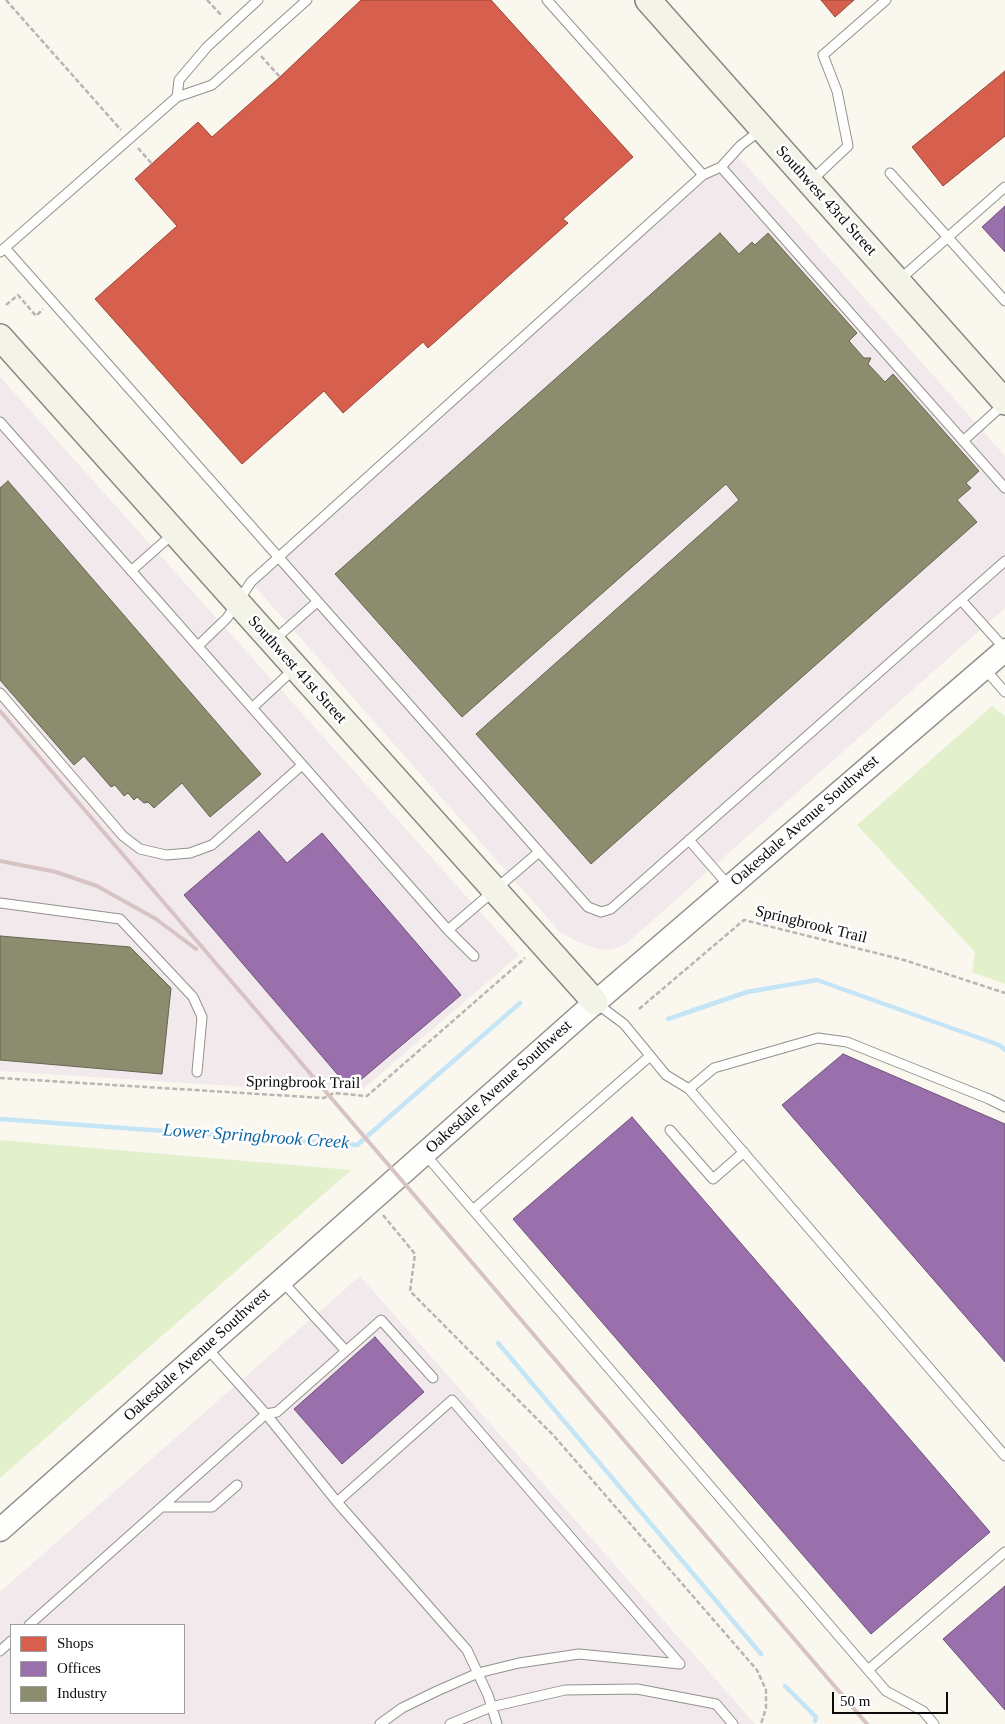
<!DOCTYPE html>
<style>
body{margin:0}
#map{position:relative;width:1005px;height:1724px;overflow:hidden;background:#faf7ee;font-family:Georgia,serif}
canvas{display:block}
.legend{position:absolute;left:10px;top:1624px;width:175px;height:90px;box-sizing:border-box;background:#fff;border:1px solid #9d9d9d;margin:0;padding:6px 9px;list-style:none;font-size:15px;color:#0b0b0b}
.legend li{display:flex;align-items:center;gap:10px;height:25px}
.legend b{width:25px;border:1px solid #9d9d9d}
.scale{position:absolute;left:832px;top:1692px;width:116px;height:22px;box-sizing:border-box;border:2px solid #0b0b0b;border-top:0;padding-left:6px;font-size:15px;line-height:18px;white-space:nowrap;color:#0b0b0b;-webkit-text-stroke:4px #fff;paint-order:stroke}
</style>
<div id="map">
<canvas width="1005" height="1724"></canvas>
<ul class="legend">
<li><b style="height:14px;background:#d6604d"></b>Shops</li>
<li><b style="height:14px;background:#9970ab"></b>Offices</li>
<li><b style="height:14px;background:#8c8c6e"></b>Industry</li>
</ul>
<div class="scale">50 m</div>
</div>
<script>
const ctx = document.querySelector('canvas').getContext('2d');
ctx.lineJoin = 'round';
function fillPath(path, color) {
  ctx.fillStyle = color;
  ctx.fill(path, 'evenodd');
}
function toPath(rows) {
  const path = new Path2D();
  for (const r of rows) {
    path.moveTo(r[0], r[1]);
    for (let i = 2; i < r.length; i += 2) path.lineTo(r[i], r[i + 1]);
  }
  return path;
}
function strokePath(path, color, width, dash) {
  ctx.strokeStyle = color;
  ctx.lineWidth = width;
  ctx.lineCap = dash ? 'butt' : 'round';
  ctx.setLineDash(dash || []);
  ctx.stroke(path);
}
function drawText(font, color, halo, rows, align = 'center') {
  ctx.font = font + ' Georgia,serif';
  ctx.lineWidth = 5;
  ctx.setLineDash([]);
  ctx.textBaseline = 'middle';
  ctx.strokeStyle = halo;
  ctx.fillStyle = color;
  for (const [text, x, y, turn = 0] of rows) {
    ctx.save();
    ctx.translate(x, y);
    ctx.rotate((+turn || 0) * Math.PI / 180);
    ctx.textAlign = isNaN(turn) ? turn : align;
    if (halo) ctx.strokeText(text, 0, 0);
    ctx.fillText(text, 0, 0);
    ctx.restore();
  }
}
fillPath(toPath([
 [736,154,1005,456,1005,608,626,944,611,950,598,949,576,941,559,931,251,582],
 [0,377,519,955,364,1088,295,1090,0,1071],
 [360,1276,755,1724,0,1724,0,1592],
 [11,1625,184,1625,184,1713,11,1713]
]), '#f1e9ec');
fillPath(toPath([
 [992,706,1005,716,1005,984,972,972,975,952,857,825],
 [0,1140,351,1170,0,1478]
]), '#e3f0cc');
const shops = toPath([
 [361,0,491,0,633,157,563,219,568,223,428,348,423,342,343,413,324,391,242,464,95,299,177,226,135,179,198,122,212,137,280,77,361,0],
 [821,0,854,0,835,17,821,0],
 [1005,71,1005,136,943,186,912,147,1005,71]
]);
fillPath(shops, '#d6604d');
strokePath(shops, '#994639', 1);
const offices = toPath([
 [1005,206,1005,252,982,227,1005,206],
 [259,831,287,863,322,833,461,995,350,1089,184,895,259,831],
 [843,1054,1005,1124,1005,1362,782,1105,843,1054],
 [632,1117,990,1532,871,1634,513,1219,632,1117],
 [375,1337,424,1392,342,1464,294,1409,375,1337],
 [1005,1586,1005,1710,943,1639,1005,1586]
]);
fillPath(offices, '#9970ab');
strokePath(offices, '#6e527b', 1);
const industry = toPath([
 [720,233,739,254,752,242,755,245,768,233,857,333,849,341,864,358,871,358,868,364,885,382,893,374,979,471,966,483,971,488,957,500,977,522,591,864,476,734,739,500,726,484,462,717,335,574,720,233],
 [8,481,261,774,210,817,182,783,154,808,148,802,144,803,137,797,134,800,128,793,124,796,115,785,111,787,84,756,74,765,0,680,0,488,8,481],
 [0,936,130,947,171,988,162,1074,0,1060,0,936]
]);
fillPath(industry, '#8c8c6e');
strokePath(industry, '#656550', 1);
strokePath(toPath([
 [668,1019,747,992,817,980,999,1045,1005,1050],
 [0,1119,357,1145,520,1003],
 [498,1343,761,1654],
 [785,1686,816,1717,815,1721]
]), '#c3e5f6', 4.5);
const service = toPath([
 [547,0,703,175],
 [177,97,179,80,207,47,258,0],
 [721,167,1005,488],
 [890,173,1005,301],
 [812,180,848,146,837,91,823,55,886,0],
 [5,248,588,907,601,912,611,909,1005,561],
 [0,252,177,97,212,85,307,0],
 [898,281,1005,187],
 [0,422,448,930,474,956],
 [963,441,1005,403],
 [131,571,174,533],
 [961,600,1005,649],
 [274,640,317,602],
 [198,646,227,618,251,582,703,175,721,167,741,145,761,130],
 [984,668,1005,692],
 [0,693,123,836,140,849,166,855,190,853,212,845,302,765],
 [252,708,294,669],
 [689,840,729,886],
 [0,903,120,919,193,997,202,1017,197,1072],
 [448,930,539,852],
 [596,1003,624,1024,666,1075,689,1089,1005,1456],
 [689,1089,714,1068,818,1038,847,1042,989,1099,1005,1107],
 [670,1130,713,1179,744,1152],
 [424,1153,886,1691,923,1711,934,1724],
 [473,1210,650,1056],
 [282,1281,346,1351],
 [206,1347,266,1414,337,1502,467,1650,488,1695,497,1724],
 [337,1502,452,1400,680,1664,579,1654,519,1663,478,1673,437,1691,402,1708,380,1724],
 [162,1507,212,1507,237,1485],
 [29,1625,266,1414,277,1412,381,1320,433,1378],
 [0,1651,11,1641],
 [868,1670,1005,1552],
 [450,1724,491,1707,565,1690,637,1689,716,1704,733,1724]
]);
const tertiary = toPath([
 [0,1530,583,1013,1005,650]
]);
const secondary = toPath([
 [648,0,1005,402],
 [0,337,595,1002]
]);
strokePath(service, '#93918d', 11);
strokePath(tertiary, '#93918d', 25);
strokePath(secondary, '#898884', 28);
strokePath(toPath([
 [6,0,121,130],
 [207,0,222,16],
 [261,56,280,77],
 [138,148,152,164],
 [6,305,18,295,36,316,43,309],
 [639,1009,744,920,904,960,1005,993],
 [0,1078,324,1098,334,1093,367,1096,525,958],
 [383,1215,415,1254,410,1291,554,1436,757,1670,766,1690,766,1708,761,1724]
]), '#b7b6b5', 2.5, [5, 2.5]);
strokePath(service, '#fefefc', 9);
strokePath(tertiary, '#fefefc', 22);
strokePath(secondary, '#f4f3e8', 25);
strokePath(toPath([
 [0,711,867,1724],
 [0,861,56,872,97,886,156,919,196,949]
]), '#d8c3c4', 4);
drawText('16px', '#0b0b0b', '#fff', [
 ["Southwest 43rd Street",826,201,48],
 ["Southwest 41st Street",297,670,48],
 ["Oakesdale Avenue Southwest",805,821,-41],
 ["Springbrook Trail",811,925,14],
 ["Springbrook Trail",303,1083,1],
 ["Oakesdale Avenue Southwest",499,1087,-42],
 ["Oakesdale Avenue Southwest",197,1355,-42]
]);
drawText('italic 18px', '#0f64a2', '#fff', [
 ["Lower Springbrook Creek",256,1137,4]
]);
</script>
